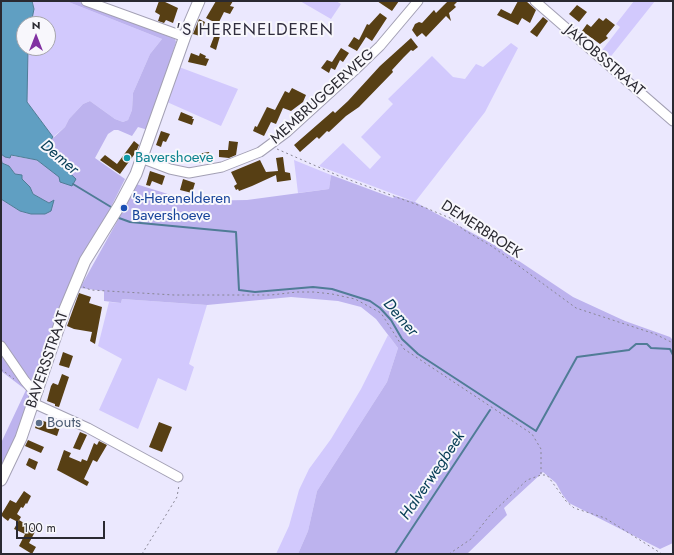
<!DOCTYPE html>
<style>
body{margin:0}
#map{position:relative;width:674px;height:555px;overflow:hidden;background:#ebe8fe;font-family:Jost,sans-serif}
canvas{display:block}
.frame{position:absolute;inset:0;border:2px solid #2a2931;pointer-events:none}
.north{position:absolute;left:16px;top:16px;width:40px;height:40px;box-sizing:border-box;background:#f8f7fc;border:1px solid #a6a5ab;border-radius:50%;rotate:0deg;font-size:11px;font-weight:700;line-height:16px;text-align:center;color:#2a2931}
.north::after{content:'';display:block;margin:auto;width:14px;height:18px;background:#8131a2;clip-path:polygon(50% 0,100% 100%,50% 72%,0 100%)}
.scale{position:absolute;left:16px;top:521px;width:89px;height:18px;box-sizing:border-box;border:2px solid #2a2931;border-top:0;padding-left:5px;font-size:12px;line-height:14px;white-space:nowrap;color:#2a2931;-webkit-text-stroke:3px #f8f7fc;paint-order:stroke}
</style>
<div id="map">
<canvas width="674" height="555"></canvas>
<div class="frame"></div>
<div class="north">N</div>
<div class="scale">100 m</div>
</div>
<script>
const ctx = document.querySelector('canvas').getContext('2d');
ctx.lineJoin = 'round';
function fillPath(path, color) {
  ctx.fillStyle = color;
  ctx.fill(path, 'evenodd');
}
function toPath(rows) {
  const path = new Path2D();
  for (const r of rows) {
    path.moveTo(r[0], r[1]);
    for (let i = 2; i < r.length; i += 2) path.lineTo(r[i], r[i + 1]);
  }
  return path;
}
function strokePath(path, color, width, dash) {
  ctx.strokeStyle = color;
  ctx.lineWidth = width;
  ctx.lineCap = dash ? 'butt' : 'round';
  ctx.setLineDash(dash || []);
  ctx.stroke(path);
}
function drawText(font, color, halo, rows, align = 'center') {
  ctx.font = font + ' Jost,sans-serif';
  ctx.lineWidth = 4;
  ctx.setLineDash([]);
  ctx.textBaseline = 'middle';
  ctx.strokeStyle = halo;
  ctx.fillStyle = color;
  for (const [text, x, y, turn = 0] of rows) {
    ctx.save();
    ctx.translate(x, y);
    ctx.rotate((+turn || 0) * Math.PI / 180);
    ctx.textAlign = isNaN(turn) ? turn : align;
    if (halo) ctx.strokeText(text, 0, 0);
    ctx.fillText(text, 0, 0);
    ctx.restore();
  }
}
fillPath(toPath([
 [32,1,66,1,162,39,150,54,133,93,132,110,128,120,123,122,115,119,90,101,83,104,69,119,65,127,53,137,27,102,28,48,48,48,48,24,31,24,34,9],
 [300,1,336,1,341,4,331,19],
 [634,1,655,1,608,60,600,53,620,27,616,24],
 [511,43,518,48,485,112,415,202,319,166,343,143,370,169,381,157,361,137,393,104,388,99,432,56,453,77,465,79,476,64,483,67],
 [179,67,238,89,221,126,167,102],
 [294,160,331,175,329,189,298,193],
 [122,299,207,305,189,364,194,367,186,391,158,378,138,429,99,410,122,359,98,346,109,302,121,303],
 [388,335,398,348,387,382,317,491,308,531,298,554,276,554,289,526,299,490,309,469,331,439,361,389]
]), '#d2c9fd');
fillPath(toPath([
 [66,1,77,1,175,39,176,42,148,130,138,127,132,136,118,130,114,130,108,134,95,158,125,179,95,239,19,429,1,469,1,443,26,390,1,371,1,199,20,211,31,214,45,214,54,200,49,203,33,194,30,187,15,174,9,166,2,163,1,154,37,160,60,177,76,179,58,163,61,159,50,149,51,140,65,127,69,119,83,104,90,101,115,119,123,122,128,120,132,110,133,93,150,54,162,39],
 [331,175,393,198,395,196,415,202,498,247,573,297,625,321,670,337,673,340,673,543,660,549,569,503,562,494,556,483,543,472,504,508,507,515,467,554,298,554,308,531,317,491,387,382,398,348,376,319,361,307,338,301,291,297,207,305,122,299,121,303,104,301,104,291,80,288,119,218,136,184,190,201,247,200,329,189]
]), '#bdb3ee');
const water = toPath([
 [1,1,32,1,34,9,31,24,24,24,24,48,28,48,27,102,53,137,51,140,50,149,61,159,59,163,76,179,72,186,60,182,59,177,37,160,11,155,10,158,5,157,1,154,1,1],
 [1,157,2,163,9,166,15,174,22,175,22,179,30,187,33,194,49,203,54,200,51,211,45,214,31,214,20,211,1,199,1,157]
]);
fillPath(water, '#609fc2');
strokePath(water, '#507c96', 1);
strokePath(toPath([
 [73,184,111,207],
 [119,218,130,222,236,232,239,290,255,292,313,287,332,289,370,301,380,308,391,320,402,339,418,354,536,431,577,357,629,350,636,344,647,344,651,348,670,349,673,355],
 [395,554,490,410]
]), '#507c96', 2);
fillPath(toPath([
 [159,1,163,1,178,8,173,23,166,20,164,23,158,21,160,15,155,12],
 [216,1,233,1,230,6,234,7,230,14,224,12,218,24,206,18],
 [377,1,399,1,392,11],
 [448,1,458,1,454,5,456,7,449,13,451,21,446,16,426,37,422,33,417,37,412,30,415,24,419,22,422,23,434,10,436,13],
 [518,1,526,1,536,10,530,23,522,18,518,25,497,15,501,9,511,14],
 [577,5,587,12,579,22,569,14],
 [380,13,387,18,372,41,366,37,357,51,348,46,354,37,359,40,367,24,369,25],
 [543,17,548,21,537,37,530,32],
 [599,18,603,21,606,18,615,25,606,36,608,38,600,44,582,31,587,24,591,27],
 [199,19,205,22,200,36,193,34],
 [215,34,220,36,216,50,210,47],
 [411,38,418,47,413,51,411,50,404,57,392,70,393,72,359,107,346,116,329,132,327,131,319,139,317,137,300,152,294,145,333,111,335,113,348,101,380,66],
 [341,48,349,53,343,62,340,60,335,70,331,68,329,73,321,68,327,60,332,62],
 [191,53,199,56,200,53,206,56,205,58,209,59,206,66,188,62],
 [292,88,306,95,303,102,291,111,283,108,276,124,271,122,264,136,253,131,255,126,257,127,267,107,275,110,285,91,289,93],
 [181,112,193,117,192,119,194,119,192,125,178,120],
 [161,131,170,134,166,142,163,141,161,147,156,145],
 [134,141,139,145,136,152,120,174,100,160,105,155,117,164],
 [229,141,238,142,236,155,229,158,219,157,219,150,228,150],
 [209,152,211,161,197,163,197,154],
 [283,157,285,172,290,173,291,180,277,182,276,175,252,186,239,191,238,189,236,190,234,186,237,184,231,172,260,160,266,172,278,171,276,158],
 [150,171,165,176,162,185,152,181,150,186,146,185],
 [183,179,195,183,192,193,180,190],
 [79,293,91,297,89,303,102,307,95,344,90,341,92,332,74,329,67,326],
 [63,352,73,356,69,368,59,365],
 [62,374,69,377,59,407,55,406,55,404,47,401,51,386,53,383,58,385],
 [38,419,60,427,57,436,35,428],
 [159,422,172,427,162,452,149,447],
 [80,432,87,435,80,450,73,448],
 [28,440,44,447,41,453,25,446],
 [99,441,107,445,97,462,93,460,84,479,89,482,87,486,57,470,64,450,71,453,69,457,81,462,82,459,87,461,94,443,97,445],
 [29,458,38,462,35,470,26,465],
 [24,491,31,496,27,504,26,503,23,508,21,507,17,514,21,517,18,522,10,518,8,521,4,518,1,515,10,500,16,503],
 [19,520,36,530,29,543,36,547,32,554,19,546,25,534,14,529]
]), '#573f14');
const minor = toPath([
 [86,1,185,37],
 [535,1,673,121],
 [141,158,170,169,189,173,222,167,260,152,287,132,354,71,380,46,418,1],
 [1,346,25,381,31,388,38,391],
 [33,403,88,428,178,477]
]);
const major = toPath([
 [1,480,21,438,65,309,85,261,119,206,136,174,190,22,199,1]
]);
strokePath(minor, '#a3a0b4', 11);
strokePath(major, '#a3a0b4', 13);
strokePath(toPath([
 [277,149,339,176,426,208,450,218,464,230,493,247,576,308,655,334,673,343],
 [83,287,91,290,174,295,271,295,297,292,314,292,332,294,355,299,381,313,404,349,532,434,541,449,541,475],
 [1,369,14,379],
 [142,554,177,497,179,485],
 [449,554,471,539,491,514,527,480,541,475,547,475,566,501,574,508,605,518,662,554]
]), '#888694', 1, [2, 3]);
strokePath(minor, '#fff', 9);
strokePath(major, '#fff', 11);
for (const [x, y, r, color] of [
 [127,158,4,"#0f9aa8"],
 [124,208,4,"#1a4fb4"],
 [39,423,4,"#5c6f8a"]
]) {
  const dot = new Path2D();
  dot.arc(x, y, r, 0, 2 * Math.PI);
  ctx.fillStyle = color;
  ctx.fill(dot);
  strokePath(dot, '#f8f7fc', 1.5);
}
drawText('15px', '#2a2931', '#f8f7fc', [
 ["JAKOBSSTRAAT",604,61,41],
 ["MEMBRUGGERWEG",323,97,-42],
 ["DEMERBROEK",481,230,33],
 ["BAVERSSTRAAT",48,360,-71]
]);
drawText('15px', '#0d838f', '#f8f7fc', [
 ["Bavershoeve",135,158]
], 'left');
drawText('15px', '#164399', '#f8f7fc', [
 ["'s-Herenelderen",132,199],
 ["Bavershoeve",132,216]
], 'left');
drawText('15px', '#4e5e75', '#f8f7fc', [
 ["Bouts",47,423]
], 'left');
drawText('italic 16px', '#063d56', '#f8f7fc', [
 ["Demer",59,158,40],
 ["Demer",400,318,49],
 ["Halverwegbeek",433,476,-56]
]);
ctx.letterSpacing = '1px';
drawText('17px', '#302e3e', '#f8f7fc', [
 ["'S HERENELDEREN",255,31]
]);
ctx.letterSpacing = '0px';
</script>
